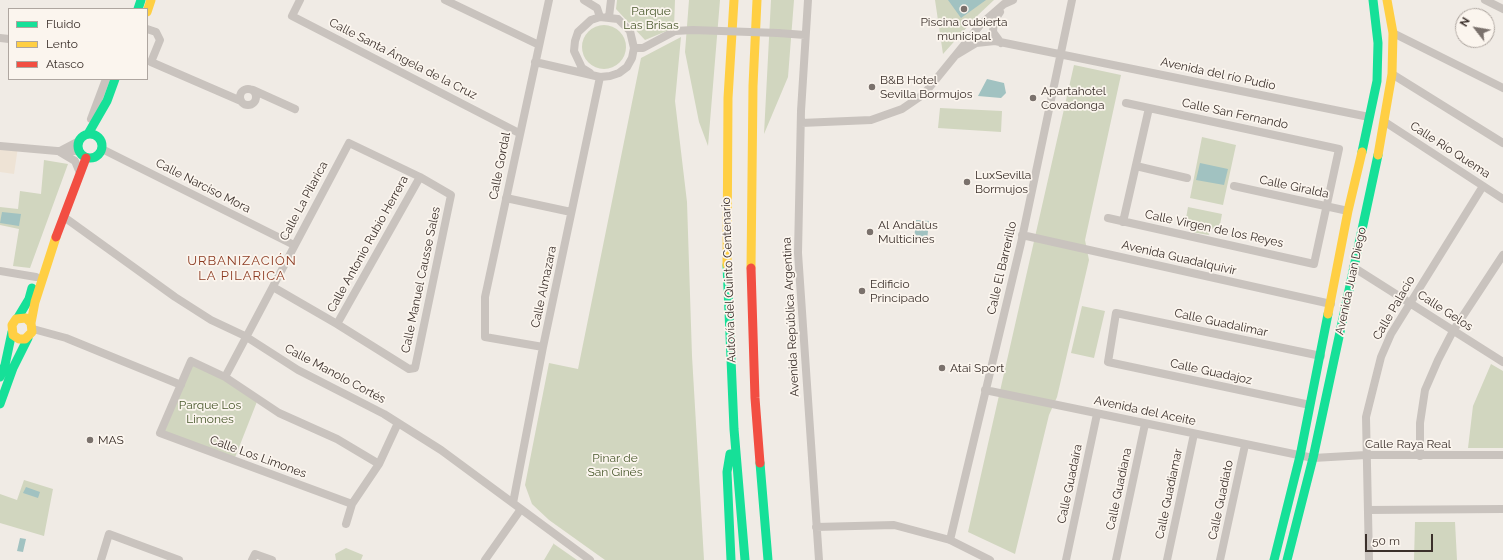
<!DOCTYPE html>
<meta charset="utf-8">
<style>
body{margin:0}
#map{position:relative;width:1503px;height:560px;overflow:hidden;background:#f0ebe5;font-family:Raleway,sans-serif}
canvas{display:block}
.legend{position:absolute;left:8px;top:8px;width:140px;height:72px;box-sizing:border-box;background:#fbf5ee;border:1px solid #aea6a0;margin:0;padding:5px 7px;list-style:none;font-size:12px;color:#3b302b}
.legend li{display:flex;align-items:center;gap:8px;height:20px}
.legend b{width:20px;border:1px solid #aea6a0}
.north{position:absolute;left:1455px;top:8px;width:40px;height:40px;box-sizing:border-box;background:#fbf5ee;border:1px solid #aea6a0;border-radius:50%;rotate:301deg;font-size:11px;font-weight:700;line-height:16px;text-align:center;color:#3b302b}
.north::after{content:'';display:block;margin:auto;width:14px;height:18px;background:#7a716c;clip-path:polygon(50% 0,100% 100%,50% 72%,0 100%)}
.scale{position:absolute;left:1365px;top:534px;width:68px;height:18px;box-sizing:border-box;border:2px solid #3b302b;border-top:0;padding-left:5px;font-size:12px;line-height:14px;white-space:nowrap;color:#3b302b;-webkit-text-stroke:3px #fbf5ee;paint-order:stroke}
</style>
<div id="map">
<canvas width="1503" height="560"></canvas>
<ul class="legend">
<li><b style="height:5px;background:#16e098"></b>Fluido</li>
<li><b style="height:5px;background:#ffcf43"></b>Lento</li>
<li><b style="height:5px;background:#f24e42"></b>Atasco</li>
</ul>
<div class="north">N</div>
<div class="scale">50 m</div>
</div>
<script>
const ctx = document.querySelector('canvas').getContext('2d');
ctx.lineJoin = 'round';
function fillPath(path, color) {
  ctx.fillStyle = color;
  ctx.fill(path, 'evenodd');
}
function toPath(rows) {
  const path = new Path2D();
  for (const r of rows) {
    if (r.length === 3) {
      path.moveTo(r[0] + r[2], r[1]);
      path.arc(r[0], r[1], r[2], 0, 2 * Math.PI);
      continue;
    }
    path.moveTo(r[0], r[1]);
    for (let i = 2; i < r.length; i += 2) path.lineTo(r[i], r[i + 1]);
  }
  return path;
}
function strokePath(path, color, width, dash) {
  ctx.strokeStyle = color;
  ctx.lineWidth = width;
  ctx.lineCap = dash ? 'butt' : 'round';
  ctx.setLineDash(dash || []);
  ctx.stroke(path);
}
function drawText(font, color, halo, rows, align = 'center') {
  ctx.font = font + ' Raleway,sans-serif';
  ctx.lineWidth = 3.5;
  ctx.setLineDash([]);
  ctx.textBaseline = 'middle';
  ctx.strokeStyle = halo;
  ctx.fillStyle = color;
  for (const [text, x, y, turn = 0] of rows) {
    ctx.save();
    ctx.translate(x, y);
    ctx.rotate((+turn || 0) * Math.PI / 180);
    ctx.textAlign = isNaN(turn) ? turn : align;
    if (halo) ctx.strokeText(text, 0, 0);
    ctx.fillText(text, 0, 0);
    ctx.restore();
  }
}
fillPath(toPath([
 [617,0,675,0,674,28,645,40,616,9],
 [689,0,720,0,708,146,699,122,685,52],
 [771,0,794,0,788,77,764,134],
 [935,0,994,0,978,15,943,54],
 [604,47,22],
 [681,37,675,101,687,202,692,356,704,560,605,560,549,520,532,504,525,485,549,363,578,369,641,58],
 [1074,65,1121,75,1085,240,1089,260,1057,397,1049,415,1015,554,968,532],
 [940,108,1002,111,1001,132,938,128],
 [1202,137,1236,145,1223,205,1190,198],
 [44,160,68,164,30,268,13,266,19,229,0,225,0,207,18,209,20,191,41,194],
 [1188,207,1222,214,1219,230,1210,228,1209,235,1191,232,1192,225,1185,224],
 [1082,306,1105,311,1094,358,1071,353],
 [191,361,258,399,234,460,160,433],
 [1491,364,1503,371,1503,448,1468,448,1473,406],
 [24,480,53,489,44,536,0,523,0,494,17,500],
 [1415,522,1455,522,1457,560,1414,560],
 [554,543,554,544,577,560,544,560],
 [346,548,363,555,361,560,336,560,335,554]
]), '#d1d6bf');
fillPath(toPath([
 [0,146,18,147,14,174,0,172]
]), '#eee3d5');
fillPath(toPath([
 [948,0,986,0,961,18],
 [987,79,1004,83,1006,93,1001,98,978,96],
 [1200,163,1228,169,1224,185,1196,180],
 [2,212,21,214,19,226,0,223],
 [916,220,929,221,927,241,914,240],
 [26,487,40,492,38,498,23,493],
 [20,538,26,539,23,552,17,551]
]), '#a1c2c1');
strokePath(toPath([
 [300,0,292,16,519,133],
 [445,0,539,45],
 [584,0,597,8,600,17],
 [808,0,801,111,798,253,819,560],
 [1485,0,1503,9],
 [1000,12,994,21,993,32,1001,43],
 [609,17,611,0],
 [147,29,156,32,160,40,151,62,241,101],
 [778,33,805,35],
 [1393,33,1503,88],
 [0,38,9,39],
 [634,48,643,48,675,31],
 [956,55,976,43,995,41,1369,117],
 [535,62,600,77,610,76,619,73,627,67,632,58,634,48,630,31,618,19,600,17,591,20,578,32,575,41,574,51,582,68,590,73],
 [1392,74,1503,143],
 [248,97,8],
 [253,90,295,109],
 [91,119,106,79],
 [1385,122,1503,199],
 [801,123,871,120,902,109,924,94,981,24,1004,4,1013,0],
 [0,146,57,151,78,151],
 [102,149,294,245],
 [60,151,79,141],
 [60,152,75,161,80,173],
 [1136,166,1187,178],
 [1234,186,1348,211],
 [506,198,571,212],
 [64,217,175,297,211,320,245,336,298,370,384,414,441,450,590,560],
 [1108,218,1314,264,1339,149,1126,103],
 [1123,222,1149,108],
 [1022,235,1331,304],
 [1353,267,1503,362],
 [0,271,36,277],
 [337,324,420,177],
 [33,329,66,338,181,385],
 [543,347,485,337,485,297,549,0],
 [225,377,349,143,420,177,451,195,415,368,409,369,337,324,273,287],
 [985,390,1313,458,1366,455,1503,455],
 [1310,405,1108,362,1116,313,1321,356],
 [1420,456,1420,423,1425,390,1438,360,1453,331,1503,255],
 [513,503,543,347,600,77],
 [352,504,160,433,191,361,225,377,279,413,337,439,379,464],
 [1368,510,1503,509],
 [346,524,352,504,379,464,398,423],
 [816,527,894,525,950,540,990,560],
 [950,540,1021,243,1072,0],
 [101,560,109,534,179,560],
 [252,560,255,554,272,560],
 [485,560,521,509],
 [1066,560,1097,414],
 [1116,560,1145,424],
 [1167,560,1194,434],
 [1220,560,1245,445],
 [1369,560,1366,417,1381,357,1391,334,1483,186]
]), '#c9c3be', 8);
strokePath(toPath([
 [138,9,141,0],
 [90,146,12],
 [88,134,107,101,115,79],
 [1362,152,1377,81,1378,43,1373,0],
 [727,265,734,429,745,560],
 [17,319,29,299,32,288],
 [0,377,5,365,12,332],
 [0,404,13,368,28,338],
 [730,454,727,472,731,560],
 [760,463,768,560],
 [1274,560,1300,456,1328,314],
 [1287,560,1313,458,1378,155]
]), '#16e098', 9);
strokePath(toPath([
 [147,12,151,0],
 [1378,155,1392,74,1393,33,1387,0],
 [727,265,728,98,734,0],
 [751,268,753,86,757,0],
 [1328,314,1348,211,1362,152],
 [31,323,26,318,16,319,12,325,13,335,19,339,25,339,32,332,31,323,35,302,56,237]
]), '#ffcf43', 9);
strokePath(toPath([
 [56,237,86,158],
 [751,268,755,398,760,463]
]), '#f24e42', 9);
strokePath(toPath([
 [675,31,693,30,778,33]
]), '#c9c3be', 8);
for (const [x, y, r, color] of [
 [964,9,4,"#7a716c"],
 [872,87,4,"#7a716c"],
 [1033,98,4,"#7a716c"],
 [967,182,4,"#7a716c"],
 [870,232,4,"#7a716c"],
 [862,291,4,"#7a716c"],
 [942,368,4,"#7a716c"],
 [90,440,4,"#7a716c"]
]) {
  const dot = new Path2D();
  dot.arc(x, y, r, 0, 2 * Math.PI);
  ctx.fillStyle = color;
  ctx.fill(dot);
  strokePath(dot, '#fbf5ee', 1.5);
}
drawText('12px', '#4a5a2e', '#fbf5ee', [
 ["Parque",651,11],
 ["Las Brisas",651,25],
 ["Parque Los",210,405],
 ["Limones",210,419],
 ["Pinar de",615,458],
 ["San Ginés",615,472]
]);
drawText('12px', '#3b302b', '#fbf5ee', [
 ["Piscina cubierta",964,22,"center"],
 ["municipal",964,36,"center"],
 ["B&B Hotel",880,80],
 ["Sevilla Bormujos",880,94],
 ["Apartahotel",1041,91],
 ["Covadonga",1041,105],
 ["LuxSevilla",975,175],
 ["Bormujos",975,189],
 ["Al Andalus",878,225],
 ["Multicines",878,239],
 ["Edificio",870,284],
 ["Principado",870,298],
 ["Atai Sport",950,368],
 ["MAS",98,440]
], 'left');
drawText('12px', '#3b302b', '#fbf5ee', [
 ["Calle Santa Ángela de la Cruz",403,59,27],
 ["Avenida del río Pudio",1218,74,12],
 ["Calle San Fernando",1235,114,12],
 ["Calle Río Quema",1450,150,33],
 ["Calle Gordal",500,166,-79],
 ["Calle Narciso Mora",203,186,27],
 ["Calle Giralda",1294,187,12],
 ["Calle La Pilarica",304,201,-62],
 ["Calle Virgen de los Reyes",1214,229,12],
 ["Calle Antonio Rubio Herrera",368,244,-61],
 ["Avenida Guadalquivir",1179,258,13],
 ["Calle El Barrerillo",1002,268,-77],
 ["Calle Manuel Causse Sales",421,280,-78],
 ["Autovía del Quinto Centenario",729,280,-92],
 ["Avenida Juan Diego",1351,281,-78],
 ["Calle Almazara",544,287,-78],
 ["Calle Palacio",1394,308,-60],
 ["Calle Gelos",1445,311,33],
 ["Avenida República Argentina",791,317,-93],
 ["Calle Guadalimar",1221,323,12],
 ["Calle Guadajoz",1211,372,12],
 ["Calle Manolo Cortés",335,374,28],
 ["Avenida del Aceite",1145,411,12],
 ["Calle Raya Real",1408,444],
 ["Calle Los Limones",258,457,20],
 ["Calle Guadaíra",1070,484,-78],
 ["Calle Guadiana",1119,489,-78],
 ["Calle Guadiamar",1169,494,-78],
 ["Calle Guadiato",1221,500,-78]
]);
ctx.letterSpacing = '1px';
drawText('13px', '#8c3b22', '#fbf5ee', [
 ["URBANIZACIÓN",242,261],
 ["LA PILARICA",242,276]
]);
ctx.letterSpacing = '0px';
</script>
